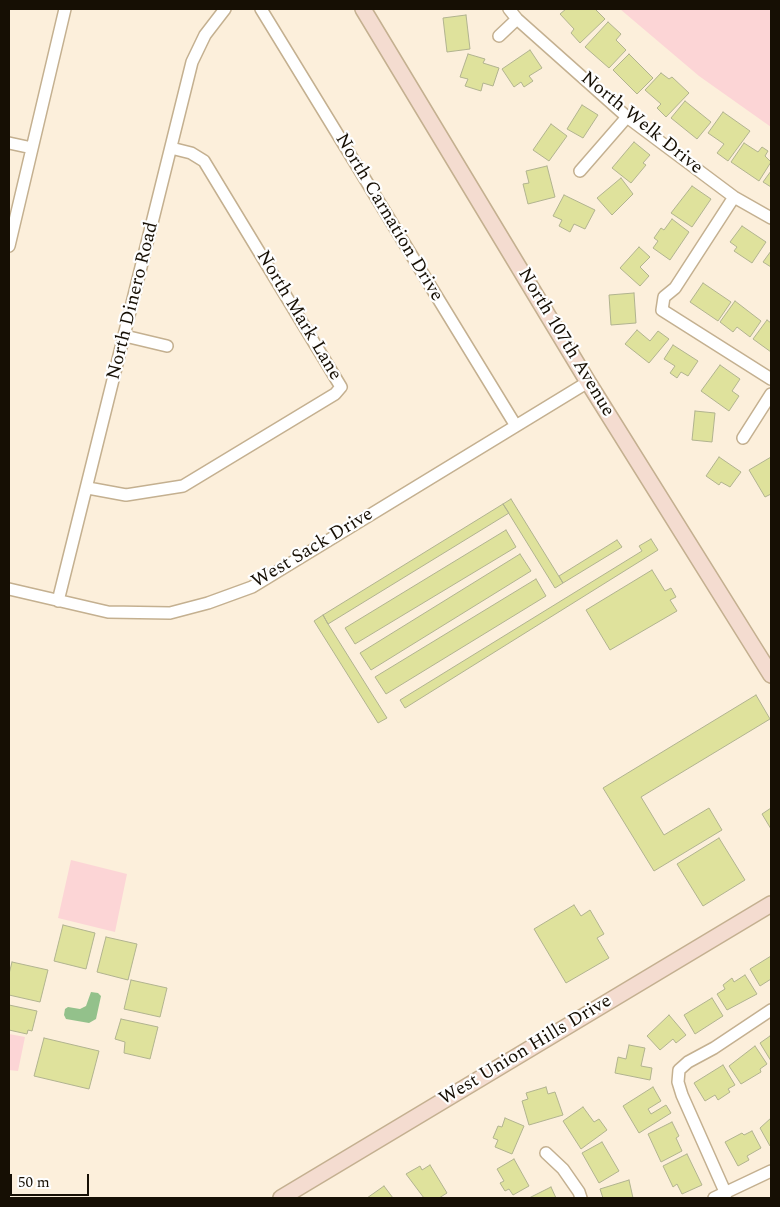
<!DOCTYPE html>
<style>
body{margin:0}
#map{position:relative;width:780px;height:1207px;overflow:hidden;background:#fcefdb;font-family:Spectral,serif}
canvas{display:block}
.frame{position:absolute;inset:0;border:10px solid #160f04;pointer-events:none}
.scale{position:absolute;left:10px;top:1174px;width:79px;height:22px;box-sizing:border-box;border:2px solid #160f04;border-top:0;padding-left:6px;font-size:15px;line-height:18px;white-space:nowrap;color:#160f04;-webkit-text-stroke:4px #fefefe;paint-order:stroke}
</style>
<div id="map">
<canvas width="780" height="1207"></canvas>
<div class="frame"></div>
<div class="scale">50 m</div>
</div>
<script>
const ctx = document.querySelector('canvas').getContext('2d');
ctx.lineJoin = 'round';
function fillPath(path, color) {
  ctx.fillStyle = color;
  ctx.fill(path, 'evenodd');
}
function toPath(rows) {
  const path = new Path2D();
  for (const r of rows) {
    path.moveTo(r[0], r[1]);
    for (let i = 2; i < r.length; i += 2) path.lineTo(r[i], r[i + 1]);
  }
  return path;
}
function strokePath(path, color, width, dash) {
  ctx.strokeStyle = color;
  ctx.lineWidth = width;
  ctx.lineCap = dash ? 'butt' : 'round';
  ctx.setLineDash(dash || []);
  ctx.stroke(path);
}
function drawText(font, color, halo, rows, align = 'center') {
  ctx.font = font + ' Spectral,serif';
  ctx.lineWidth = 4.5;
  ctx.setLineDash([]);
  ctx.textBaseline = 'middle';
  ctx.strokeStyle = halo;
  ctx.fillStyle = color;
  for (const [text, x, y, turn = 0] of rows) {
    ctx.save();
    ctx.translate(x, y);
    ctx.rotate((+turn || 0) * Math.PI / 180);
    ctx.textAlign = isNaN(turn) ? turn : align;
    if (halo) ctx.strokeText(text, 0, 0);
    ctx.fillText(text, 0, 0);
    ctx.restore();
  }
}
fillPath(toPath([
 [620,9,771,9,771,127,699,76],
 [71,860,127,874,115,932,58,918],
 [9,1034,25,1037,18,1071,9,1070]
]), '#fcd5d6');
fillPath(toPath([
 [91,992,98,993,101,996,96,1019,89,1023,66,1019,64,1015,65,1009,68,1007,80,1009,86,1006]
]), '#93c18b');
const building = toPath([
 [566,9,595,9,605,19,580,43,571,33,574,29,560,14,566,9],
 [466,15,470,49,447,52,443,18,466,15],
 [608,22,621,34,616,40,626,50,609,68,585,47,608,22],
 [530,50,542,68,529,76,533,81,524,87,521,82,514,87,502,69,530,50],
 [468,54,485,59,483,63,499,68,493,86,483,83,481,91,465,86,468,79,460,77,468,54],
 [629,54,653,78,637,94,613,70,629,54],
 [661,73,669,79,672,77,689,93,666,117,657,108,661,104,645,90,661,73],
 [685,101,711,122,697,139,671,118,685,101],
 [582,105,598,115,583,138,567,129,582,105],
 [723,112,750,131,728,161,717,153,724,144,708,133,723,112],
 [551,124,567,136,549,161,533,150,551,124],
 [634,142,650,155,643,163,646,165,631,183,612,168,634,142],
 [744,143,758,152,762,147,768,151,765,156,771,162,759,181,731,162,744,143],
 [547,166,555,197,528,204,523,184,529,183,526,171,547,166],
 [771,171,771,187,763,182,771,171],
 [621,178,633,194,612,215,597,198,621,178],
 [692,186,711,199,692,227,671,213,692,186],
 [564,195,595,210,585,229,574,224,570,232,559,226,562,220,553,216,564,195],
 [672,219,689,232,670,260,653,248,658,241,654,238,661,228,664,230,672,219],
 [742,226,766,242,752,263,734,251,737,247,730,242,742,226],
 [639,247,650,257,640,267,649,276,640,286,620,268,639,247],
 [771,251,771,267,763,262,771,251],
 [703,283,731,302,718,321,690,302,703,283],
 [634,293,636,323,611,325,609,295,634,293],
 [735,301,761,321,750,337,737,327,733,332,720,322,735,301],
 [767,320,771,323,771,352,753,339,767,320],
 [637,330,650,341,658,331,669,339,649,363,625,344,637,330],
 [673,345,698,361,688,376,681,372,677,378,670,373,675,366,664,359,673,345],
 [720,365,740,379,732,391,739,396,729,411,701,391,720,365],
 [695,411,715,413,712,442,692,440,695,411],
 [719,457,741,472,730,487,721,482,719,485,706,476,719,457],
 [771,457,771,494,765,497,749,470,771,457],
 [511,499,563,583,555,588,503,504,511,499],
 [503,504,509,513,328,624,323,615,503,504],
 [506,530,516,547,355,644,345,628,506,530],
 [651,539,658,550,405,708,400,700,642,551,639,546,651,539],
 [617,540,622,547,563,583,559,576,617,540],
 [520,554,531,571,371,670,360,653,520,554],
 [652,570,665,591,671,588,676,597,670,600,677,611,610,650,586,610,652,570],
 [536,579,546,596,386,694,375,677,536,579],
 [323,615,328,624,387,718,378,723,314,621,323,615],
 [756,695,770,719,641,797,664,835,709,808,722,830,654,871,603,788,756,695],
 [771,808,771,829,762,814,771,808],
 [719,838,745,880,703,906,677,864,719,838],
 [574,905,581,916,590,910,604,934,597,938,609,958,566,983,534,929,574,905],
 [63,925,95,933,86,969,54,961,63,925],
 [106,937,137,944,128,980,97,972,106,937],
 [771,956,771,979,760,986,750,969,771,956],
 [12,962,48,970,40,1002,9,995,9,974,12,962],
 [745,975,757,994,727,1010,717,994,725,989,723,985,732,978,734,982,745,975],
 [131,980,167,988,160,1017,124,1009,131,980],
 [712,998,723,1016,695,1034,684,1015,712,998],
 [9,1005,37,1011,32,1031,28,1030,27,1034,9,1030,9,1005],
 [669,1015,686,1035,676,1043,673,1039,660,1050,647,1036,669,1015],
 [121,1019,158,1027,150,1059,124,1053,125,1042,115,1039,121,1019],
 [770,1036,771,1039,771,1061,760,1043,770,1036],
 [44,1038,99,1051,89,1089,34,1076,44,1038],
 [629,1045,645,1048,641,1066,652,1068,650,1080,615,1073,618,1057,626,1059,629,1045],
 [755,1046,767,1064,760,1069,761,1072,741,1084,729,1066,755,1046],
 [723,1065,735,1085,728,1089,730,1092,718,1100,715,1095,705,1101,694,1083,723,1065],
 [546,1087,548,1094,555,1092,563,1115,529,1125,522,1101,528,1099,526,1093,546,1087],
 [653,1087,661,1101,648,1109,651,1114,666,1105,671,1113,639,1133,623,1106,653,1087],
 [583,1107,594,1122,599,1119,607,1130,581,1149,563,1121,583,1107],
 [505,1118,524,1126,512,1154,495,1147,498,1140,493,1138,498,1126,502,1127,505,1118],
 [771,1118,771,1145,770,1146,760,1128,771,1118],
 [672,1122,679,1136,676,1138,682,1151,661,1162,648,1134,672,1122],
 [752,1131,761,1148,747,1156,749,1160,738,1166,725,1142,742,1133,744,1135,752,1131],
 [602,1142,619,1171,599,1183,582,1153,602,1142],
 [687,1154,702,1185,682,1194,677,1184,673,1187,663,1166,687,1154],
 [514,1159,529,1186,513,1195,509,1189,505,1191,500,1183,504,1181,497,1169,514,1159],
 [430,1165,447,1193,439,1198,424,1198,406,1174,420,1166,422,1170,430,1165],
 [629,1180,633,1198,603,1198,600,1189,629,1180],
 [384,1186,393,1198,367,1198,384,1186],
 [551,1187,556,1198,529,1198,551,1187]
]);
fillPath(building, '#dfe29c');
strokePath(building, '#b1b38f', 1);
const street = toPath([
 [261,9,516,426],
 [509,9,517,19,627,117,734,197,771,218],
 [499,36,517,19],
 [9,143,32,148],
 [580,171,627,117],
 [734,197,675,288,664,297,662,310,771,379],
 [9,246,65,9],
 [125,336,167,346],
 [743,438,771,394],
 [88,488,126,495,183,486,335,394,341,387,204,161,191,153,171,148],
 [9,589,108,612,170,613,208,603,252,587,588,382],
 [58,601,192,62,205,35,225,9],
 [546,1153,563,1169,579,1192,581,1198],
 [726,1194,682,1095,678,1082,679,1070,688,1062,714,1048,771,1010],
 [714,1198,771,1171]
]);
const secondary = toPath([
 [363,9,588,382,771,675],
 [281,1198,771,904]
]);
strokePath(street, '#c4b090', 14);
strokePath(secondary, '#c4b090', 18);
strokePath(street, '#fff', 11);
strokePath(secondary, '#f4dcd0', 15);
drawText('19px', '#160f04', '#fefefe', [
 ["North Welk Drive",641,124,39],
 ["North Carnation Drive",388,218,59],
 ["North Dinero Road",134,301,-76],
 ["North Mark Lane",298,316,59],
 ["North 107th Avenue",565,343,59],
 ["West Sack Drive",313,549,-31],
 ["West Union Hills Drive",526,1051,-31]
]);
</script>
